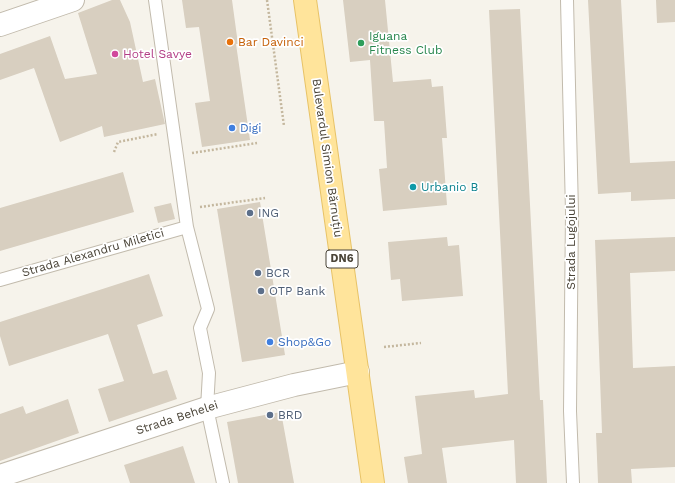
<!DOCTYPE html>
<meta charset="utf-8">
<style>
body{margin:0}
canvas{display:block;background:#f6f3eb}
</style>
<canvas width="675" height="483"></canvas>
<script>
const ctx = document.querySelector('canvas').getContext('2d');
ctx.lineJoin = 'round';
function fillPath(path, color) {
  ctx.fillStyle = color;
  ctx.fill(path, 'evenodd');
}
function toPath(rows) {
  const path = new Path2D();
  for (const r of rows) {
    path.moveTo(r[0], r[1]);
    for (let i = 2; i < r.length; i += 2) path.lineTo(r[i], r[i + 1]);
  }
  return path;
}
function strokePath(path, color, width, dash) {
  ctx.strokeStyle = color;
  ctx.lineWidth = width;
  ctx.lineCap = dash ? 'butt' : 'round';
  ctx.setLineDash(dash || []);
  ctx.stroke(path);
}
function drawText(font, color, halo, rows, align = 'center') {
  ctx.font = font + ' "Work Sans",sans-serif';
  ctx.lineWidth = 3.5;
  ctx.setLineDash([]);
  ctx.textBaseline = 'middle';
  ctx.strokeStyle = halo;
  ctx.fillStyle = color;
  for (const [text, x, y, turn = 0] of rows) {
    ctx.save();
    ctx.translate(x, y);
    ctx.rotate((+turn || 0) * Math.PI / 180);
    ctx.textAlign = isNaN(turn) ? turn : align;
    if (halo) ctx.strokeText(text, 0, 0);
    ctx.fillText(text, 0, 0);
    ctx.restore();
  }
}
fillPath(toPath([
 [112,0,120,0,130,22,143,82,155,79,165,124,104,137,102,126,60,142,34,68,0,80,0,54,50,36,65,79,97,74,78,13],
 [182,0,232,0,238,44,236,44,250,140,202,147,195,103,210,101,199,27,186,28],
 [343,0,385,0,393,82,431,79,432,87,443,86,447,138,442,138,447,205,383,211,379,169,387,168,384,121,374,121,370,60,350,62],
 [588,0,621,0,630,163,675,161,675,199,631,201,631,192,598,194],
 [656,0,675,0,675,22,657,23],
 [520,9,540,400,543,400,547,483,516,483,514,440,442,448,447,483,408,483,404,457,422,454,415,396,474,390,475,398,508,394,489,10],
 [123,172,134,212,0,251,0,208],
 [260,202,285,355,242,362,217,209],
 [171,203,175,219,158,223,154,207],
 [447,237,448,246,459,245,463,296,402,301,400,279,391,280,388,242],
 [675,237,675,271,630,273,633,368,675,366,675,467,631,469,632,483,598,483,596,433,602,433,595,240],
 [149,274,163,316,137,325,153,374,167,370,177,399,109,422,98,389,124,381,108,334,9,366,0,336,0,322],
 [68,399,79,433,0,461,0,414,23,406,26,414],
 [281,412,294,483,238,483,227,422],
 [183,446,195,483,130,483,124,465]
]), '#d8cfc0');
const lane = toPath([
 [155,0,187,227,208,309,200,328,209,373,207,408,223,483],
 [567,0,572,212,570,411,573,483],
 [0,280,187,227]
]);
const street = toPath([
 [0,25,73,0],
 [0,476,207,408,294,385,358,372]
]);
const primary = toPath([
 [305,0,373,483]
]);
strokePath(lane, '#c2bbad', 14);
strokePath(street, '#c2bbad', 24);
strokePath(primary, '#e8c367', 24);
strokePath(toPath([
 [267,0,284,126],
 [114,152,118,142,158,134],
 [192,153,257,143],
 [200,207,265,198],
 [384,347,421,343]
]), '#c4b79e', 2.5, [2, 2]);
strokePath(lane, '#fff', 12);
strokePath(street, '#fff', 22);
strokePath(primary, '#ffe49b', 22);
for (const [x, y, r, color] of [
 [230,42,4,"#e8710a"],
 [361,43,4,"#2e9e5b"],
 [115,54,4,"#d1479c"],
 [232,128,4,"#3f7fe0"],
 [413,187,4,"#0f9aa8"],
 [250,213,4,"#5c6f8a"],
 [258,273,4,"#5c6f8a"],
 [261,291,4,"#5c6f8a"],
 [270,342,4,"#3f7fe0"],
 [270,415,4,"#5c6f8a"]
]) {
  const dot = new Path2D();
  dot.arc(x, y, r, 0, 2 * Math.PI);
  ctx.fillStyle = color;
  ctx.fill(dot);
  strokePath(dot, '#fff', 1.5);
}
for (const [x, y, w] of [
 [342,259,32]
]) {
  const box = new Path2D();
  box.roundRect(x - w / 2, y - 9, w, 18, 3);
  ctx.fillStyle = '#fff';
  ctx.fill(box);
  strokePath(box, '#4a4438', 1);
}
drawText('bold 11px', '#4a4438', null, [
 ["DN6",342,259]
]);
drawText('12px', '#27864d', '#fff', [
 ["Iguana",369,36],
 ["Fitness Club",369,50]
], 'left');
drawText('12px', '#c56008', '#fff', [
 ["Bar Davinci",238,42]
], 'left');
drawText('12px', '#b23c85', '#fff', [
 ["Hotel Savye",123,54]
], 'left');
drawText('12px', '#366cbe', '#fff', [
 ["Digi",240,128],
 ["Shop&Go",278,342]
], 'left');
drawText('12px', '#4a4438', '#fff', [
 ["Bulevardul Simion Bărnuțiu",327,158,82],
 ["Strada Lugojului",571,242,-90],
 ["Strada Alexandru Miletici",93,253,-16],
 ["Strada Behelei",177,418,-18]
]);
drawText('12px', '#0d838f', '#fff', [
 ["Urbanio B",421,187]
], 'left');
drawText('12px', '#4e5e75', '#fff', [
 ["ING",258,213],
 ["BCR",266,273],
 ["OTP Bank",269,291],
 ["BRD",278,415]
], 'left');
</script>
